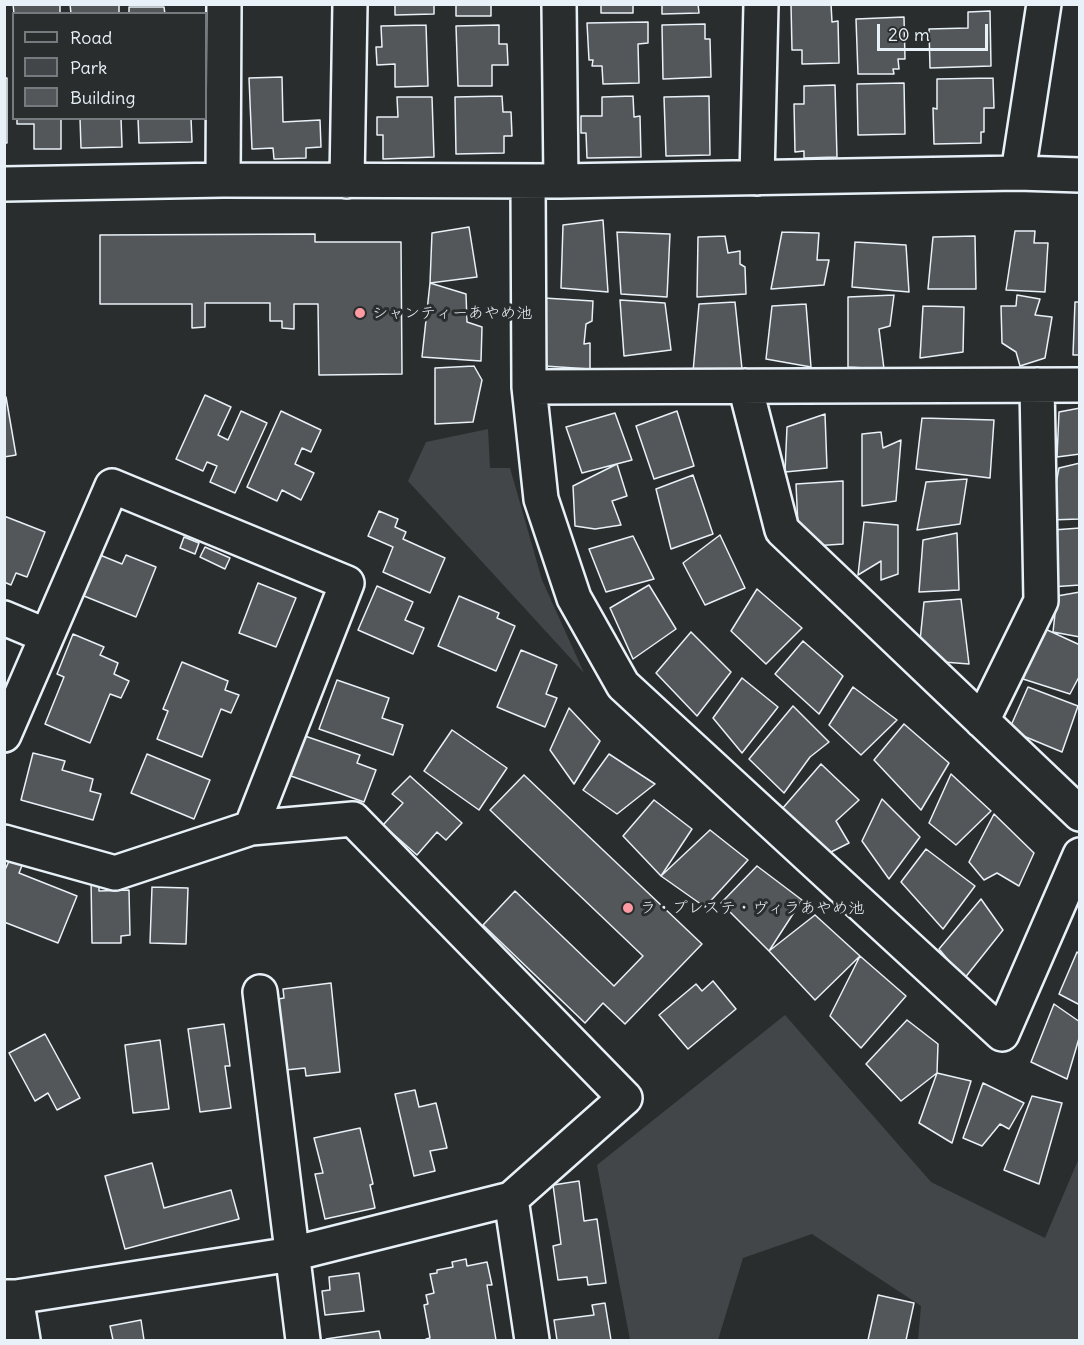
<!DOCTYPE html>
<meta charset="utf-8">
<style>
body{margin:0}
#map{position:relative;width:1084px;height:1345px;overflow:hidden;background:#2a2d2e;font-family:Delius,sans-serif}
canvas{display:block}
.frame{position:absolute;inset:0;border:6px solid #e8f1f8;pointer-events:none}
.legend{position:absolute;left:12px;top:12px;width:195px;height:108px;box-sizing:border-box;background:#2a2d2e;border:2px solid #767b7f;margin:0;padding:8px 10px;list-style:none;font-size:18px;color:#e8f1f8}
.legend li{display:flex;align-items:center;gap:12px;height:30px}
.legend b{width:30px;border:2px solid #767b7f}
.scale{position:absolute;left:877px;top:24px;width:111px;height:27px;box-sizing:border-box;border:3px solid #e8f1f8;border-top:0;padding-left:8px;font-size:18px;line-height:21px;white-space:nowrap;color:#e8f1f8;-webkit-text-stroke:4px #2a2d2e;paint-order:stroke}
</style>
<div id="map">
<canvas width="1084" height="1345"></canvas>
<div class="frame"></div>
<ul class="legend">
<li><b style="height:8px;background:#2a2d2e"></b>Road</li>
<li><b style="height:16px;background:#424648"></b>Park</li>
<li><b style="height:16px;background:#535759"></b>Building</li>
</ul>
<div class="scale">20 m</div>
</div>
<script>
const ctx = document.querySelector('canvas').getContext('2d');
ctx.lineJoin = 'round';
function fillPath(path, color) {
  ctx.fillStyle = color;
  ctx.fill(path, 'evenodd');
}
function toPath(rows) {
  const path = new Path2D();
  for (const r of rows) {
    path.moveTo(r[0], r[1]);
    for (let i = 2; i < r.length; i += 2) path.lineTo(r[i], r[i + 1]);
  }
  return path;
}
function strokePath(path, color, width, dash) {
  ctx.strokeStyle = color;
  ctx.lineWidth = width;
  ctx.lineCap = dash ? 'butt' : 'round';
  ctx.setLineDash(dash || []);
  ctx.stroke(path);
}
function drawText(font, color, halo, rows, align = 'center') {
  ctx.font = font + ' Delius,"Klee One",sans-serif';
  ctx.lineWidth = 6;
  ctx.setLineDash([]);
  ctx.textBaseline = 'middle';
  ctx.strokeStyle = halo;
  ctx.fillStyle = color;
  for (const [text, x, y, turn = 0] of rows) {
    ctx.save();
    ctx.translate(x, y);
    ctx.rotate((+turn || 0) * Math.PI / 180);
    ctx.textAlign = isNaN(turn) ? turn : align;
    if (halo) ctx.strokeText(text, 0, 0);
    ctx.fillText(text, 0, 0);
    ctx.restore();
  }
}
fillPath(toPath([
 [488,429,490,468,510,468,542,580,584,673,408,481,426,442],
 [785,1015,931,1182,1045,1238,1079,1158,1079,1340,918,1340,921,1306,812,1234,743,1258,718,1340,630,1340,597,1165]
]), '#424648');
const building = toPath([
 [13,4,60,4,60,14,14,14,13,4],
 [70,4,119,4,119,14,71,14,70,4],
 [395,4,434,4,434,14,395,15,395,4],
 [456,4,491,4,491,16,456,16,456,4],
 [601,4,633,4,633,13,601,13,601,4],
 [662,4,698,4,699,13,662,14,662,4],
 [791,4,831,4,832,22,838,21,839,63,802,64,802,50,792,50,791,4],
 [129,7,164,7,165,14,129,14,129,7],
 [990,11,991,66,930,68,929,29,968,28,968,12,990,11],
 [904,17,905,59,898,59,899,69,893,69,894,74,858,74,856,19,904,17],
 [648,22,648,43,638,44,639,83,603,84,602,66,592,66,593,60,589,60,587,23,648,22],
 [705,24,705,39,710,39,711,77,663,79,662,25,705,24],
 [426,25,428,86,395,87,395,64,377,65,376,47,382,47,381,26,426,25],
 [499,25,499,44,507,44,508,65,492,65,492,86,458,86,456,26,499,25],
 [282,77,283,122,320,120,321,147,306,148,306,158,274,159,273,148,252,149,249,78,282,77],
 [4,78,7,78,7,143,4,143,4,78],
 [993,78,994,108,984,108,984,132,981,132,981,143,934,144,933,108,937,109,937,79,993,78],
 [904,83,905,134,858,135,857,84,904,83],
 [835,85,837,157,804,158,804,151,795,152,794,104,804,104,804,86,835,85],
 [502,96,503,112,511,112,512,136,504,136,504,153,456,154,455,97,502,96],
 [633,96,634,117,640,116,641,157,587,158,586,133,581,133,581,116,602,116,602,97,633,96],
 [709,96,710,155,666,156,664,97,709,96],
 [397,97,432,97,434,157,383,159,383,135,377,135,377,117,398,117,397,97],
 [17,118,61,118,61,149,34,149,34,124,17,124,17,118],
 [80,118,121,118,122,147,81,148,80,118],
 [138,118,191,118,192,142,139,143,138,118],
 [603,220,608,292,561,288,563,225,603,220],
 [469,227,477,277,430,283,432,233,469,227],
 [1015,231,1035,231,1034,243,1048,243,1045,292,1006,290,1015,231],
 [617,232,670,234,667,297,621,294,617,232],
 [782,232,819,233,817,260,829,260,824,285,771,289,782,232],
 [315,234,315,242,401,242,402,374,319,375,318,304,294,304,294,329,282,328,282,321,270,321,270,303,205,303,205,327,192,328,192,304,100,304,100,235,315,234],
 [725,236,728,253,740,251,740,264,745,267,746,294,697,297,698,237,725,236],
 [975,236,976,289,928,289,933,237,975,236],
 [855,242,906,245,909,292,852,287,855,242],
 [430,283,466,294,467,322,482,327,481,361,422,357,430,283],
 [894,295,890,326,879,329,884,369,848,367,848,297,894,295],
 [1017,295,1040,299,1035,315,1052,317,1045,358,1020,366,1016,352,1002,343,1001,306,1016,306,1017,295],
 [544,298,593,301,592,321,586,324,584,344,590,343,590,369,544,366,544,298],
 [620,300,665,303,671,350,624,356,620,300],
 [735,302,742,369,693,372,699,304,735,302],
 [1075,302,1080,302,1080,355,1073,355,1075,302],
 [806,304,811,367,766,359,772,306,806,304],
 [923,306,964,307,963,352,920,358,923,306],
 [474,366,482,380,473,422,435,424,435,368,474,366],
 [205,395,231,407,218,435,228,440,241,411,267,423,235,493,210,482,217,466,207,462,203,471,176,459,205,395],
 [4,397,6,397,16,455,4,457,4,397],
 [1080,408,1080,454,1057,457,1059,412,1080,408],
 [281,411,321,430,311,452,302,448,295,464,314,473,301,500,282,490,277,501,247,487,281,411],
 [677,411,694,466,654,479,636,426,677,411],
 [615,413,632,460,582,473,566,427,615,413],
 [825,414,827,468,785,472,787,427,825,414],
 [922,418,994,420,990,478,916,469,922,418],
 [881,432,883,448,901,440,896,501,862,506,862,434,881,432],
 [1080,463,1080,519,1049,520,1059,468,1080,463],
 [617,464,627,496,612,501,621,525,595,529,575,526,573,486,617,464],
 [693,475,713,534,671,549,656,489,693,475],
 [967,479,960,524,917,530,926,482,967,479],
 [843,481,843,544,799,547,796,484,843,481],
 [379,511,398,519,395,527,406,532,403,539,445,558,430,593,383,572,393,547,368,536,379,511],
 [4,516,45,532,27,577,16,573,11,585,4,582,4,516],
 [864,522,898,525,898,574,881,580,881,561,858,575,864,522],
 [1080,528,1080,585,1050,587,1053,530,1080,528],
 [957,533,959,590,919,592,923,540,957,533],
 [720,535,745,588,705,605,683,563,720,535],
 [633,536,654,579,606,592,589,549,633,536],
 [184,537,199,543,195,554,180,548,184,537],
 [205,547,230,558,225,569,200,557,205,547],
 [100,555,122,564,126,555,156,567,136,617,84,596,100,555],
 [258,583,296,598,276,647,239,633,258,583],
 [649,585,676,629,633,659,610,608,649,585],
 [377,586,413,602,405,620,424,628,413,654,358,630,377,586],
 [757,589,802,628,766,664,731,631,757,589],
 [1080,592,1080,637,1053,632,1057,596,1080,592],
 [459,596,499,613,497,618,515,626,496,671,438,646,459,596],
 [961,599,969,664,918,660,924,602,961,599],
 [1043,628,1080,645,1080,675,1070,694,1023,679,1043,628],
 [691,632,731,672,697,716,656,673,691,632],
 [73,634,104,647,100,655,118,663,114,674,129,681,121,698,110,694,90,743,45,724,64,677,57,674,73,634],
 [803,641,843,676,819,714,775,674,803,641],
 [521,650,557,665,546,694,557,698,545,727,497,707,521,650],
 [182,662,228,681,225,690,239,695,231,713,221,709,202,757,157,739,168,711,163,709,182,662],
 [742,678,778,707,742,753,713,718,742,678],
 [337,680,389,698,382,718,403,725,393,755,319,729,337,680],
 [853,687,897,720,861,755,829,725,853,687],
 [1028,687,1078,706,1062,752,1009,730,1028,687],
 [793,706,829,742,810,757,784,793,749,759,793,706],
 [569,708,600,741,574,784,550,750,569,708],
 [904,724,949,763,921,810,874,760,904,724],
 [452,730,507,768,479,810,424,771,452,730],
 [305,736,360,755,357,763,376,770,364,802,291,776,305,736],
 [33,753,65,761,62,770,93,779,90,791,101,794,93,820,21,800,33,753],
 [147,754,210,780,194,819,131,793,147,754],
 [609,754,655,784,617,814,583,790,609,754],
 [821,764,859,800,836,821,849,843,827,854,782,809,821,764],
 [951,774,991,811,956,845,929,823,951,774],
 [524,775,702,944,625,1024,603,1003,585,1023,483,925,515,891,614,986,643,956,490,810,524,775],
 [410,776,462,823,446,840,437,832,417,855,383,825,403,803,392,794,410,776],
 [882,799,920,837,889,879,862,841,882,799],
 [654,800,692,829,661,876,623,836,654,800],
 [994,814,1034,853,1019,886,997,873,984,880,969,862,994,814],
 [710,830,748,860,705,907,661,876,710,830],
 [926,849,975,886,943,929,901,882,926,849],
 [10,859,23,863,19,873,77,896,58,943,4,922,4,872,10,859],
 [757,866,802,900,769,951,721,903,757,866],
 [91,878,99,878,99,891,129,890,130,935,121,936,121,943,92,943,91,878],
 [152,887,188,888,186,944,150,943,152,887],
 [981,899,1003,930,964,979,939,949,981,899],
 [815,915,860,956,815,1000,769,951,815,915],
 [1077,952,1080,954,1080,1005,1059,994,1077,952],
 [860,956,906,996,861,1048,830,1016,860,956],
 [713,981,736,1009,688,1049,659,1015,696,984,702,991,713,981],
 [331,983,340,1072,306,1076,305,1068,286,1070,278,999,284,998,283,989,331,983],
 [1054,1004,1080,1022,1080,1035,1067,1079,1031,1062,1054,1004],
 [907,1020,938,1044,937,1073,901,1101,866,1064,907,1020],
 [224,1024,230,1066,225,1066,231,1108,200,1112,188,1029,224,1024],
 [45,1034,80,1098,57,1110,48,1093,35,1101,9,1053,45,1034],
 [160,1040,169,1109,133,1113,125,1045,160,1040],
 [937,1073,971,1081,952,1143,919,1123,937,1073],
 [983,1083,1024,1103,1009,1129,1000,1124,982,1146,963,1138,983,1083],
 [415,1090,419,1107,436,1103,447,1148,430,1151,435,1171,414,1176,395,1094,415,1090],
 [1032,1096,1062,1103,1039,1184,1004,1170,1032,1096],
 [360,1128,373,1184,370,1185,375,1208,325,1219,315,1174,323,1173,314,1138,360,1128],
 [152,1163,164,1208,231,1190,239,1219,125,1249,105,1176,152,1163],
 [579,1181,584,1221,597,1219,606,1283,588,1285,587,1277,558,1280,553,1246,561,1244,553,1185,579,1181],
 [466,1259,467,1266,487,1262,492,1285,487,1285,496,1340,426,1340,426,1339,430,1338,424,1305,428,1304,426,1295,434,1293,430,1274,437,1273,437,1270,453,1267,452,1262,466,1259],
 [359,1273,364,1311,325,1315,322,1291,330,1290,329,1277,359,1273],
 [878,1295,914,1303,906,1340,868,1340,878,1295],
 [605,1303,611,1340,557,1340,554,1320,594,1315,592,1305,605,1303],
 [141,1320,144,1340,113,1340,110,1326,141,1320],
 [379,1331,381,1340,326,1340,326,1339,379,1331]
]);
fillPath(building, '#535759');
strokePath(building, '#e8f1f8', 1.5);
const minor = toPath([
 [559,4,561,181],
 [1018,173,1044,4],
 [757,178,761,4],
 [223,180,224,4],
 [347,181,350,4],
 [528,182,529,387,541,499,574,598,623,685,1002,1034,1080,855],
 [4,184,223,180,561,181,1018,173,1080,175],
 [745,386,782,530,1080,814],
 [529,387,1080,385],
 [4,618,47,636],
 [982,721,1041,601,1037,385],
 [4,735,112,486,347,583,251,828,115,873,4,842],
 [260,992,303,1340],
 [511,1199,532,1340],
 [4,1297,16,1297,292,1254,511,1199,625,1098,353,819,251,828],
 [16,1297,23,1340]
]);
strokePath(minor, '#e8f1f8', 38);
strokePath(minor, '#2a2d2e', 33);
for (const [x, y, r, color] of [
 [360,313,6,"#ff9aa2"],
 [628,908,6,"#ff9aa2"]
]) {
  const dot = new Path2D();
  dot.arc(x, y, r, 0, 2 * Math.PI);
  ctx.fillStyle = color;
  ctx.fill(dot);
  strokePath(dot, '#2a2d2e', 2);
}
drawText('16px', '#e8f1f8', '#2a2d2e', [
 ["シャンティーあやめ池",372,313],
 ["ラ・プレステ・ヴィラあやめ池",640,908]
], 'left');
</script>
